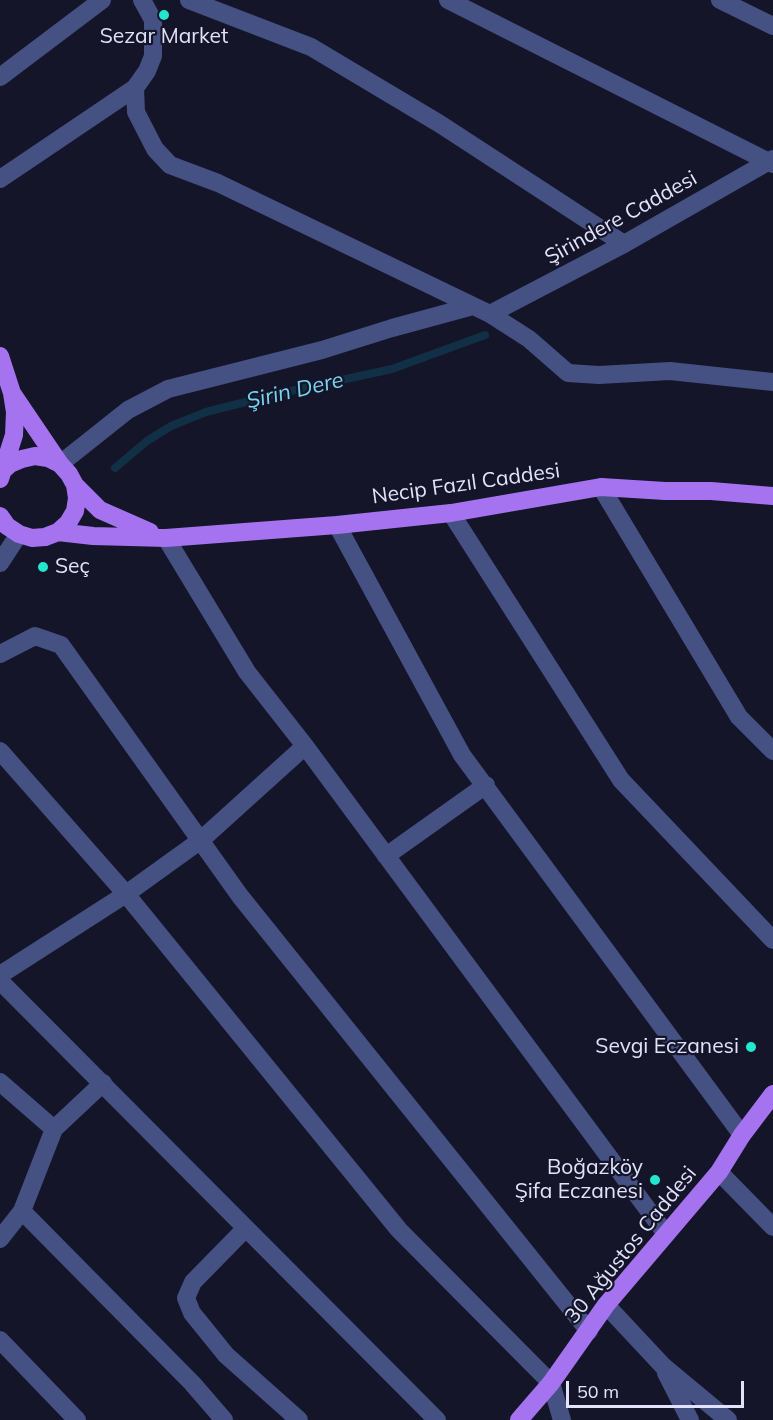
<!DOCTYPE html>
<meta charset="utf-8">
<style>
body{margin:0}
#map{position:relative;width:773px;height:1420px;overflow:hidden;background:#141529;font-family:Mulish,sans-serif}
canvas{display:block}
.scale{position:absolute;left:566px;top:1381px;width:178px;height:27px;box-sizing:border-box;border:3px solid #e0e3fb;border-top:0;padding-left:8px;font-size:18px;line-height:21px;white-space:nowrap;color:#e0e3fb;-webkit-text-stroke:4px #141529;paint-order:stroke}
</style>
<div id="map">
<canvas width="773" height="1420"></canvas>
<div class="scale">50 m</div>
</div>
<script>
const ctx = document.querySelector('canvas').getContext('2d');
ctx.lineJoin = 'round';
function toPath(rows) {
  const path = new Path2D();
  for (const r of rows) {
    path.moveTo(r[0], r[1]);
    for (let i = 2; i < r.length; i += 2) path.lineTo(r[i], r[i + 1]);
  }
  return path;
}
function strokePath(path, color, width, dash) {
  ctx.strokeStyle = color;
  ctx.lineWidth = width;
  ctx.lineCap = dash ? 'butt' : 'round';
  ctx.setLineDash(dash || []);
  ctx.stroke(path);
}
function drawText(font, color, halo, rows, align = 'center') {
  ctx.font = font + ' Mulish,sans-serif';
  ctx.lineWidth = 4.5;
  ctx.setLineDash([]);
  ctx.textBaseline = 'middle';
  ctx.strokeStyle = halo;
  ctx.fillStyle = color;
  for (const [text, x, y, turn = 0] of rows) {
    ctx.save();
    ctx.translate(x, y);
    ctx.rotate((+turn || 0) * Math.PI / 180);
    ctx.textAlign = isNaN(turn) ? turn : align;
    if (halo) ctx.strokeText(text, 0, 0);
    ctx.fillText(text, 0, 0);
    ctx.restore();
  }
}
strokePath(toPath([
 [115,468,147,441,171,426,206,412,277,394,392,369,485,335]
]), '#123045', 8);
strokePath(toPath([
 [189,0,311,47,440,124,624,244],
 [448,0,773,164],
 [720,0,773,26],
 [0,77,102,0],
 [135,88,136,112,155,149,170,165,218,183,490,314,529,339,568,373,599,375,670,371,773,382],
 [0,179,135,88,147,71,153,56,153,20,142,0],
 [490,314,624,244,773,159],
 [60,464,128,410,168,389,322,350,392,328,473,306],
 [601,487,739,717,773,751],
 [451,513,621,780,773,940],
 [337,525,462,755,742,1135],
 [166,538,247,672,305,746,666,1234],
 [0,563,19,534],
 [0,654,35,636,61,645,240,896,589,1331],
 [0,751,126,894,399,1230,551,1383,562,1420],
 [386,856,486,785],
 [0,975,126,894,201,840,305,746],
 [0,981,437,1420],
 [0,1082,54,1129],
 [719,1172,773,1227],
 [22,1211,192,1383,224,1420],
 [245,1229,193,1282,186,1298,192,1313,226,1355,299,1420],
 [0,1239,22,1211,54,1129,103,1083],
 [606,1305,663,1366,728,1420],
 [0,1340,77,1420],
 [666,1373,690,1420]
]), '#455083', 18);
strokePath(toPath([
 [0,356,12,393,15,412,14,435,0,479],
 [12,393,60,464,69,474,75,485,100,510,150,532],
 [0,473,10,464,22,459,35,456,48,458,60,464],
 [0,516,7,526,19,534,32,538,45,537,58,532,68,523,75,511,77,498,75,485],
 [58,532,93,536,166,538,337,525,451,513,601,487,665,491,711,491,773,496],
 [519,1420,551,1383,606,1305,719,1172,742,1135,773,1094]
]), '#a573ef', 18);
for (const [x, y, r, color] of [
 [164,15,6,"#22e6cd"],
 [43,567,6,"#22e6cd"],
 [751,1047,6,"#22e6cd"],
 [655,1180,6,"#22e6cd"]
]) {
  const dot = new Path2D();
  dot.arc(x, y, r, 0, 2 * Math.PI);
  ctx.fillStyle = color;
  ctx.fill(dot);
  strokePath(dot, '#141529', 2);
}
drawText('21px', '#e0e3fb', '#141529', [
 ["Sezar Market",164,37,"center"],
 ["Seç",55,567,"left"],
 ["Sevgi Eczanesi",739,1047],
 ["Boğazköy",643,1168],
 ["Şifa Eczanesi",643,1192]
], 'right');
drawText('21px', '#e0e3fb', '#141529', [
 ["Şirindere Caddesi",621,218,-29],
 ["Necip Fazıl Caddesi",466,484,-8],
 ["30 Ağustos Caddesi",631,1245,-51]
]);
drawText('italic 22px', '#7ad4f0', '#141529', [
 ["Şirin Dere",295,391,-13]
]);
</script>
